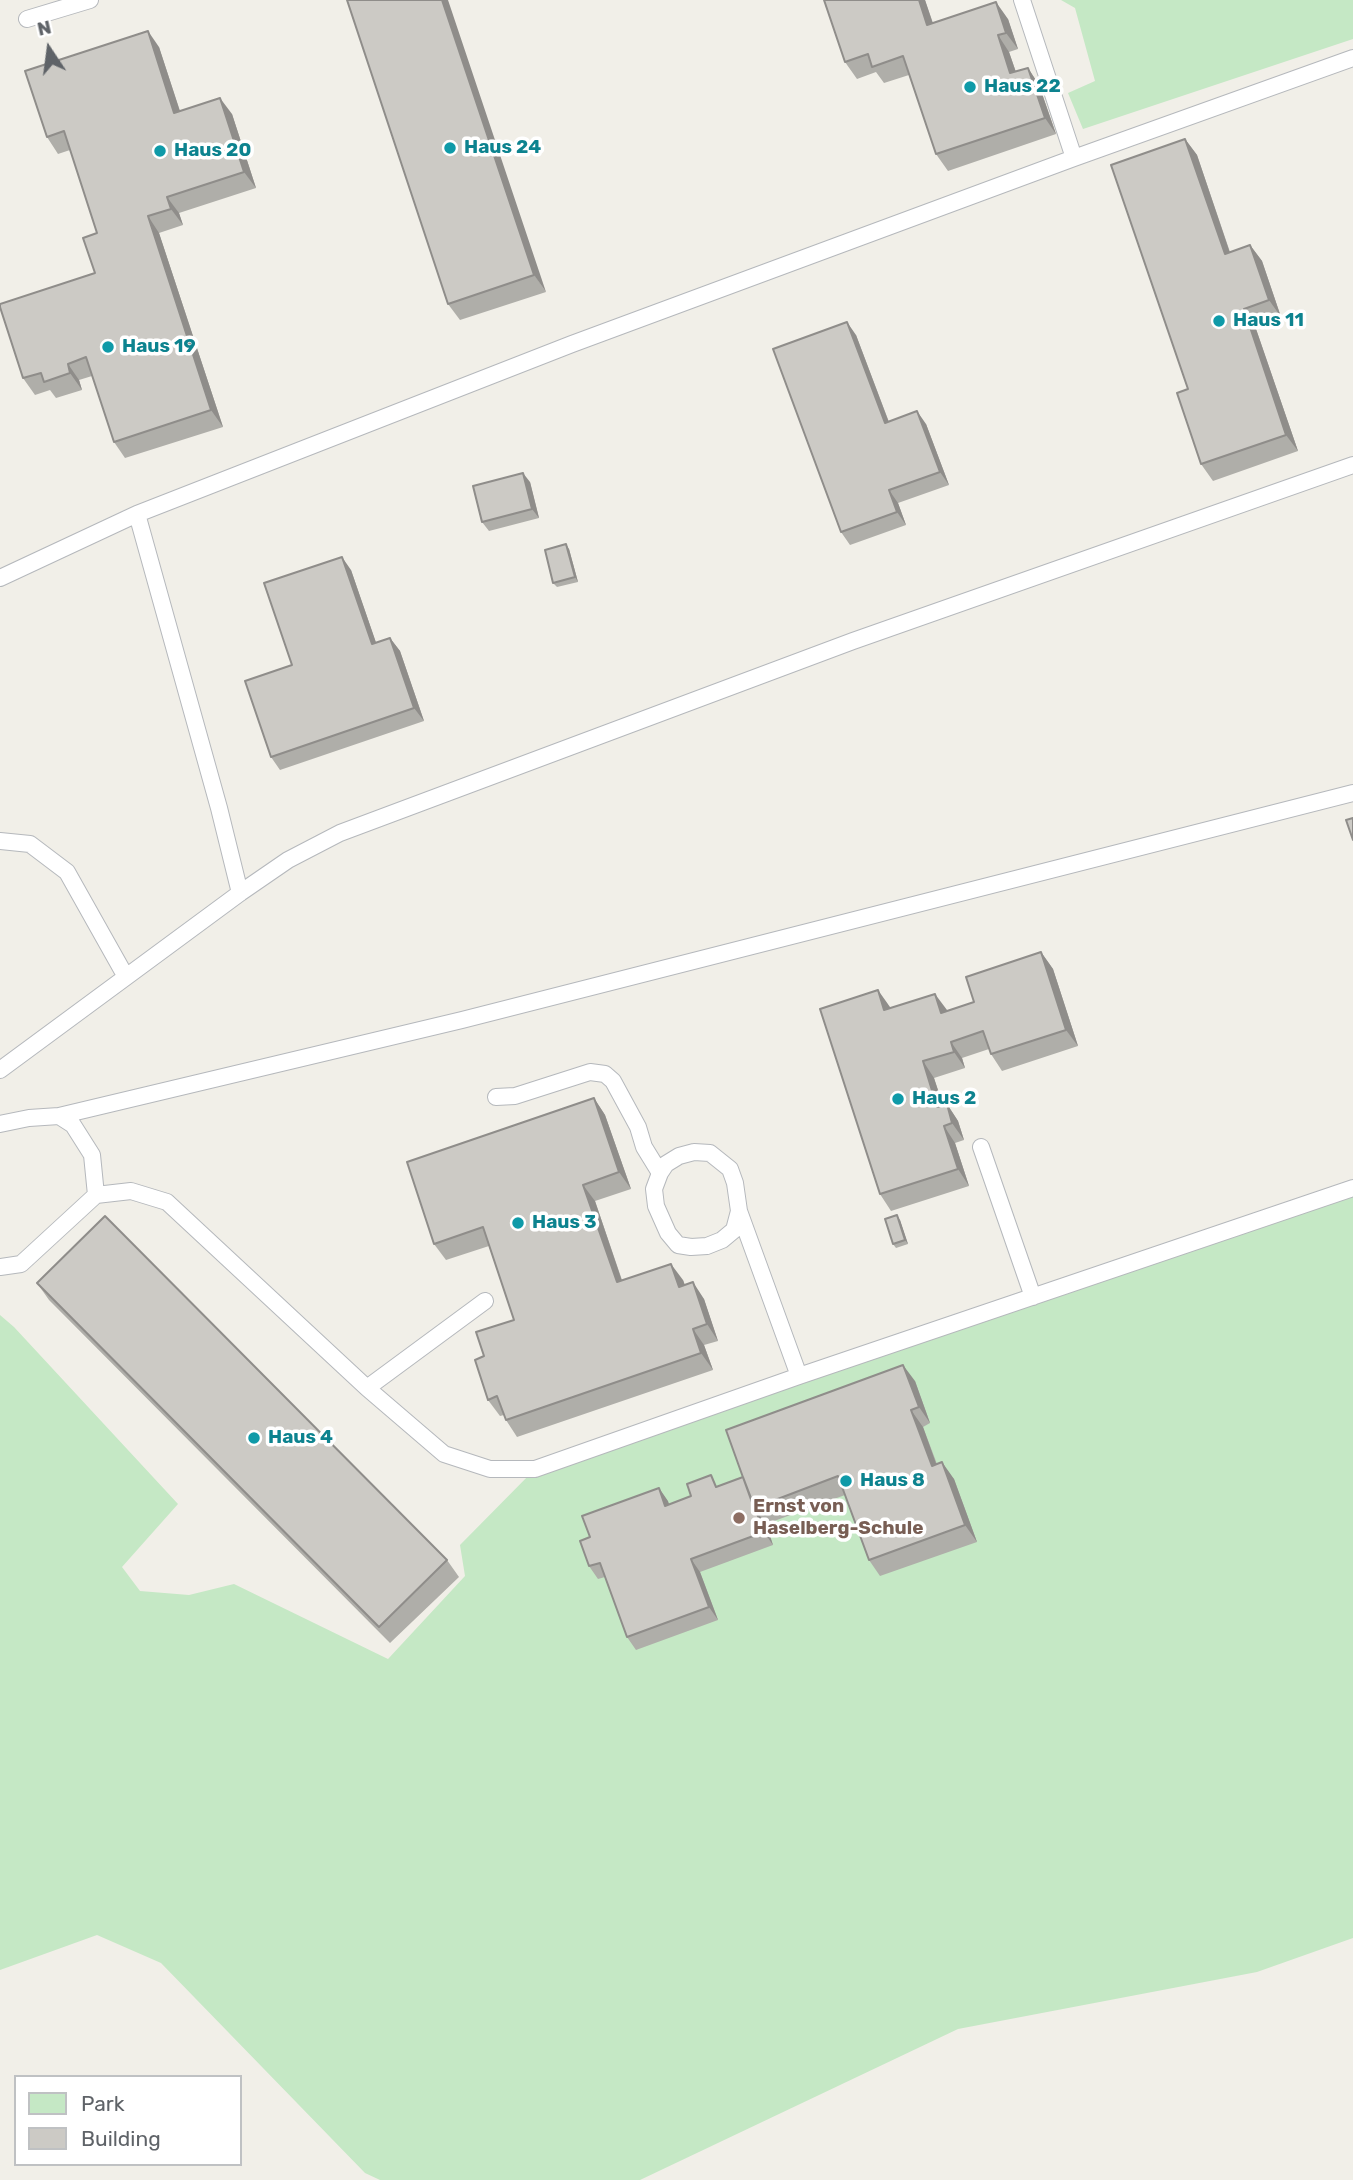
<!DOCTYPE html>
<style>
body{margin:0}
#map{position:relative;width:1353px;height:2180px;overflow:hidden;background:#f1efe8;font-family:Rubik,sans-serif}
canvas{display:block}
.legend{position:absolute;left:14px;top:2075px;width:228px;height:91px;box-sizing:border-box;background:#fff;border:2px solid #bfc1c3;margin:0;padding:9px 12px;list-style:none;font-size:21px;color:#5f6368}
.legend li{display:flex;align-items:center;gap:14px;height:35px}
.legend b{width:35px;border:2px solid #bfc1c3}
.north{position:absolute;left:14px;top:14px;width:70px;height:70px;-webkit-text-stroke:5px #fff;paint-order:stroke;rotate:347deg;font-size:19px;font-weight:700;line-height:28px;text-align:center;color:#5f6368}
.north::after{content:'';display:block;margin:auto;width:24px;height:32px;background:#5f6368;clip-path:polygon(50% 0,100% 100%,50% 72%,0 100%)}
</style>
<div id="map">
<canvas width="1353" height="2180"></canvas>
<ul class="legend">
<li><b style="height:19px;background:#c5e8c5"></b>Park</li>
<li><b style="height:19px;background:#cccac5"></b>Building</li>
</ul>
<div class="north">N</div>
</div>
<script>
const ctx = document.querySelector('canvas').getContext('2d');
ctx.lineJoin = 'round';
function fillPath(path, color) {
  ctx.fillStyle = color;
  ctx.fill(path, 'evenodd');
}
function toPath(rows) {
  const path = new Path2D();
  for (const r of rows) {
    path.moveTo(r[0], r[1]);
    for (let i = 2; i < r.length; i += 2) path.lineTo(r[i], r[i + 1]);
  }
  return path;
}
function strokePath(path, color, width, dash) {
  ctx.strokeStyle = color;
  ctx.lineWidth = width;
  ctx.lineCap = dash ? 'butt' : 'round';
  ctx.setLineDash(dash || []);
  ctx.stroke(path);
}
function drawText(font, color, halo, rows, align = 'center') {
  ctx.font = font + ' Rubik,sans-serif';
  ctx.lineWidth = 7;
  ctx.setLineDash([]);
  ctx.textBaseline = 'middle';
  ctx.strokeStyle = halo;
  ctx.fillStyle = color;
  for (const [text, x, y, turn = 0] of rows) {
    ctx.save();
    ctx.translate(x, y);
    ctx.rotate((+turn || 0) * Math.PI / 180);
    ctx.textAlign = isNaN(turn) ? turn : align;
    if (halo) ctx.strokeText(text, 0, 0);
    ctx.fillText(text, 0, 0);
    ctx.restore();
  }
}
fillPath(toPath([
 [1061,0,1353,0,1353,39,1083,129,1068,93,1095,81,1075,8],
 [1353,1188,1353,1938,1257,1972,958,2029,640,2180,380,2180,365,2173,161,1963,97,1935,0,1970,0,1315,14,1327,178,1504,122,1567,140,1591,189,1595,234,1584,388,1659,465,1576,460,1545,535,1469]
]), '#c5e8c5');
const lane = toPath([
 [1022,0,1074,158],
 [27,19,90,0],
 [137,514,219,808,240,893],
 [0,578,137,514,572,344,1074,158,1353,58],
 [0,841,30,844,67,872,126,977],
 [0,1070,240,893,288,860,340,833,853,641,1353,465],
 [496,1097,515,1096,590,1072,605,1074,613,1081,638,1127,644,1147,660,1173],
 [59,1116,462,1020,1353,793],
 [0,1124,29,1118,59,1116,73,1125,92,1155,96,1195,21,1264,0,1267],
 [981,1147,1033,1297],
 [694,1152,710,1153,730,1169,735,1183,739,1211,734,1230,722,1240,707,1246,691,1247,678,1245,668,1233,656,1206,654,1189,660,1173,666,1164,679,1156,694,1152],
 [96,1195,131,1191,167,1202,367,1388,444,1454,490,1469,535,1469,799,1376,1353,1188],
 [739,1211,799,1376],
 [367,1388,485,1301]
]);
strokePath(lane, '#b5b8bc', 18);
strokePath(lane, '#fff', 16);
fillPath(toPath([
 [347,0,546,292,460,320,448,304],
 [824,0,925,0,933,23,1008,19,1018,49,1009,52,1016,72,1028,68,1039,85,1056,134,948,171,936,154,909,75,884,83,876,72,857,79,845,62],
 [159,47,180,111,232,114,256,188,179,213,183,225,159,233,223,427,125,458,114,442,92,376,79,380,82,390,56,398,50,390,35,395,23,378,95,273,97,233,70,150,58,154,47,137],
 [1185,139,1197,155,1230,252,1250,245,1262,261,1281,317,1255,326,1298,451,1213,481,1201,464,1188,389],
 [856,335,889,422,926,424,949,485,898,503,906,525,850,545,841,532],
 [530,482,539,518,489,531,482,522],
 [569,549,578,582,557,587,553,583],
 [351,570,376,643,390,638,400,651,424,721,280,770,271,757,292,665],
 [1041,952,1053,969,1078,1046,1002,1071,991,1054,989,1049,962,1058,965,1068,934,1078,943,1105,947,1104,958,1121,964,1140,955,1143,969,1186,891,1211,880,1194,890,1007,890,1008,947,1011,974,1002],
 [594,1098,605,1115,631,1189,595,1201,622,1280,683,1280,685,1285,704,1299,718,1341,704,1345,713,1370,517,1437,506,1420,504,1415,500,1416,488,1400,484,1356,514,1320,489,1246,446,1260,434,1244],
 [900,1220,908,1244,896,1248,893,1244],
 [37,1283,447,1560,459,1577,390,1643,49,1300],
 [915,1381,930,1423,923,1427,937,1464,954,1479,977,1542,880,1576,869,1560,845,1495,766,1524,773,1545,700,1572,718,1620,636,1650,627,1637,605,1577,598,1579,589,1566,590,1537,659,1488,669,1504,743,1477]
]), '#afaea9');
fillPath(toPath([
 [442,0,448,0,546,292,534,275],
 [919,0,925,0,939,42,927,25],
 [996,2,1008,19,1018,49,1006,33],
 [148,31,159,47,186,130,174,113],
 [998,35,1009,52,1022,90,1010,73],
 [1028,68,1039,85,1056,134,1045,118],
 [220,98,232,114,256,188,244,172],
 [1185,139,1197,155,1236,271,1225,254],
 [167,197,179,213,183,225,171,209],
 [148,216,159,233,223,427,211,410],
 [1250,245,1262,261,1281,317,1269,300],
 [1244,309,1255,326,1298,451,1286,435],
 [847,322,856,335,894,436,885,423],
 [68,364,79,380,82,390,70,373],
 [917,411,926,424,949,485,940,472],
 [523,473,530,482,539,518,532,509],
 [889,490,898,503,906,525,897,512],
 [566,544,569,549,578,582,575,577],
 [342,557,351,570,381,657,372,644],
 [390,638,400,651,424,721,414,708],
 [1041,952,1053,969,1078,1046,1066,1030],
 [878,990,890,1007,896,1027,884,1010],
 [935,994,947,1010,953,1030,941,1013],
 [951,1042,962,1058,965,1068,954,1052],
 [923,1061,934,1078,949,1124,937,1107],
 [594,1098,605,1115,631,1189,619,1172],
 [947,1104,958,1121,964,1140,952,1123],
 [944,1126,955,1143,969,1186,958,1169],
 [583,1185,595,1201,628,1299,617,1282],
 [897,1215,900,1220,908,1244,905,1240],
 [671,1264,683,1280,691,1304,679,1287],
 [693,1282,704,1299,718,1341,707,1324],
 [693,1329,704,1345,713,1370,701,1353],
 [903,1365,915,1381,930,1423,919,1407],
 [911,1410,923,1427,943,1483,932,1466],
 [942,1462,954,1479,977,1542,965,1525],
 [659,1488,668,1501,674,1519,665,1506],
 [757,1512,766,1524,773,1545,764,1532],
 [691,1559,700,1572,718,1620,709,1607]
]), '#8f8d8a');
const building = toPath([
 [347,0,442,0,534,275,448,304,347,0],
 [824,0,919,0,927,25,996,2,1006,33,998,35,1010,73,1028,68,1045,118,936,154,903,56,872,67,868,54,845,62,824,0],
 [148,31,174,113,220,98,244,172,167,197,171,209,148,216,211,410,114,442,86,357,68,364,70,373,44,382,41,373,23,378,0,307,0,304,95,273,83,238,97,233,64,131,47,137,25,71,148,31],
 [1185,139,1225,254,1250,245,1269,300,1244,309,1286,435,1201,464,1177,393,1188,389,1111,165,1185,139],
 [847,322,885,423,917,411,940,472,889,490,897,512,841,532,773,349,847,322],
 [523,473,532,509,482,522,473,486,523,473],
 [566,544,575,577,553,583,545,550,566,544],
 [342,557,372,644,390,638,414,708,271,757,245,681,292,665,264,583,342,557],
 [1353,818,1353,840,1346,820,1353,818],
 [1041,952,1066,1030,991,1054,983,1031,951,1042,954,1052,923,1061,937,1107,947,1104,952,1123,944,1126,958,1169,880,1194,820,1009,878,990,884,1010,935,994,941,1013,974,1002,966,977,1041,952],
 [594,1098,619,1172,583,1185,617,1282,671,1264,679,1287,693,1282,707,1324,693,1329,701,1353,506,1420,497,1396,488,1400,475,1360,484,1356,476,1332,514,1320,483,1227,434,1244,407,1162,594,1098],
 [897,1215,905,1240,893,1244,885,1219,897,1215],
 [105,1216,447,1560,379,1627,37,1283,105,1216],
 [903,1365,919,1407,911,1410,932,1466,942,1462,965,1525,869,1560,838,1476,754,1508,726,1430,903,1365],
 [711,1475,716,1487,743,1477,764,1532,691,1559,709,1607,627,1637,600,1563,589,1566,580,1541,590,1537,582,1516,659,1488,665,1506,691,1496,687,1484,711,1475]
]);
fillPath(building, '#cccac5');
strokePath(building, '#8f8d8a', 2);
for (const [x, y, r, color] of [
 [970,87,7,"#0f9aa8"],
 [450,148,7,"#0f9aa8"],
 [160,151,7,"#0f9aa8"],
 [1219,321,7,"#0f9aa8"],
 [108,347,7,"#0f9aa8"],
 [898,1099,7,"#0f9aa8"],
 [518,1223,7,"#0f9aa8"],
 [254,1438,7,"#0f9aa8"],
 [846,1481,7,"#0f9aa8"],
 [739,1518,7,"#8d6e63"]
]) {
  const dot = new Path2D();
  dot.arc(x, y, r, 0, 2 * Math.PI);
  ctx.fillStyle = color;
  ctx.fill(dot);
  strokePath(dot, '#fff', 2.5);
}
drawText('bold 19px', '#0d838f', '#fff', [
 ["Haus 22",984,87],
 ["Haus 24",464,148],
 ["Haus 20",174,151],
 ["Haus 11",1233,321],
 ["Haus 19",122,347],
 ["Haus 2",912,1099],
 ["Haus 3",532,1223],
 ["Haus 4",268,1438],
 ["Haus 8",860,1481]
], 'left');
drawText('bold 19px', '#785e54', '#fff', [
 ["Ernst von",753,1507],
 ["Haselberg-Schule",753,1529]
], 'left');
</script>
